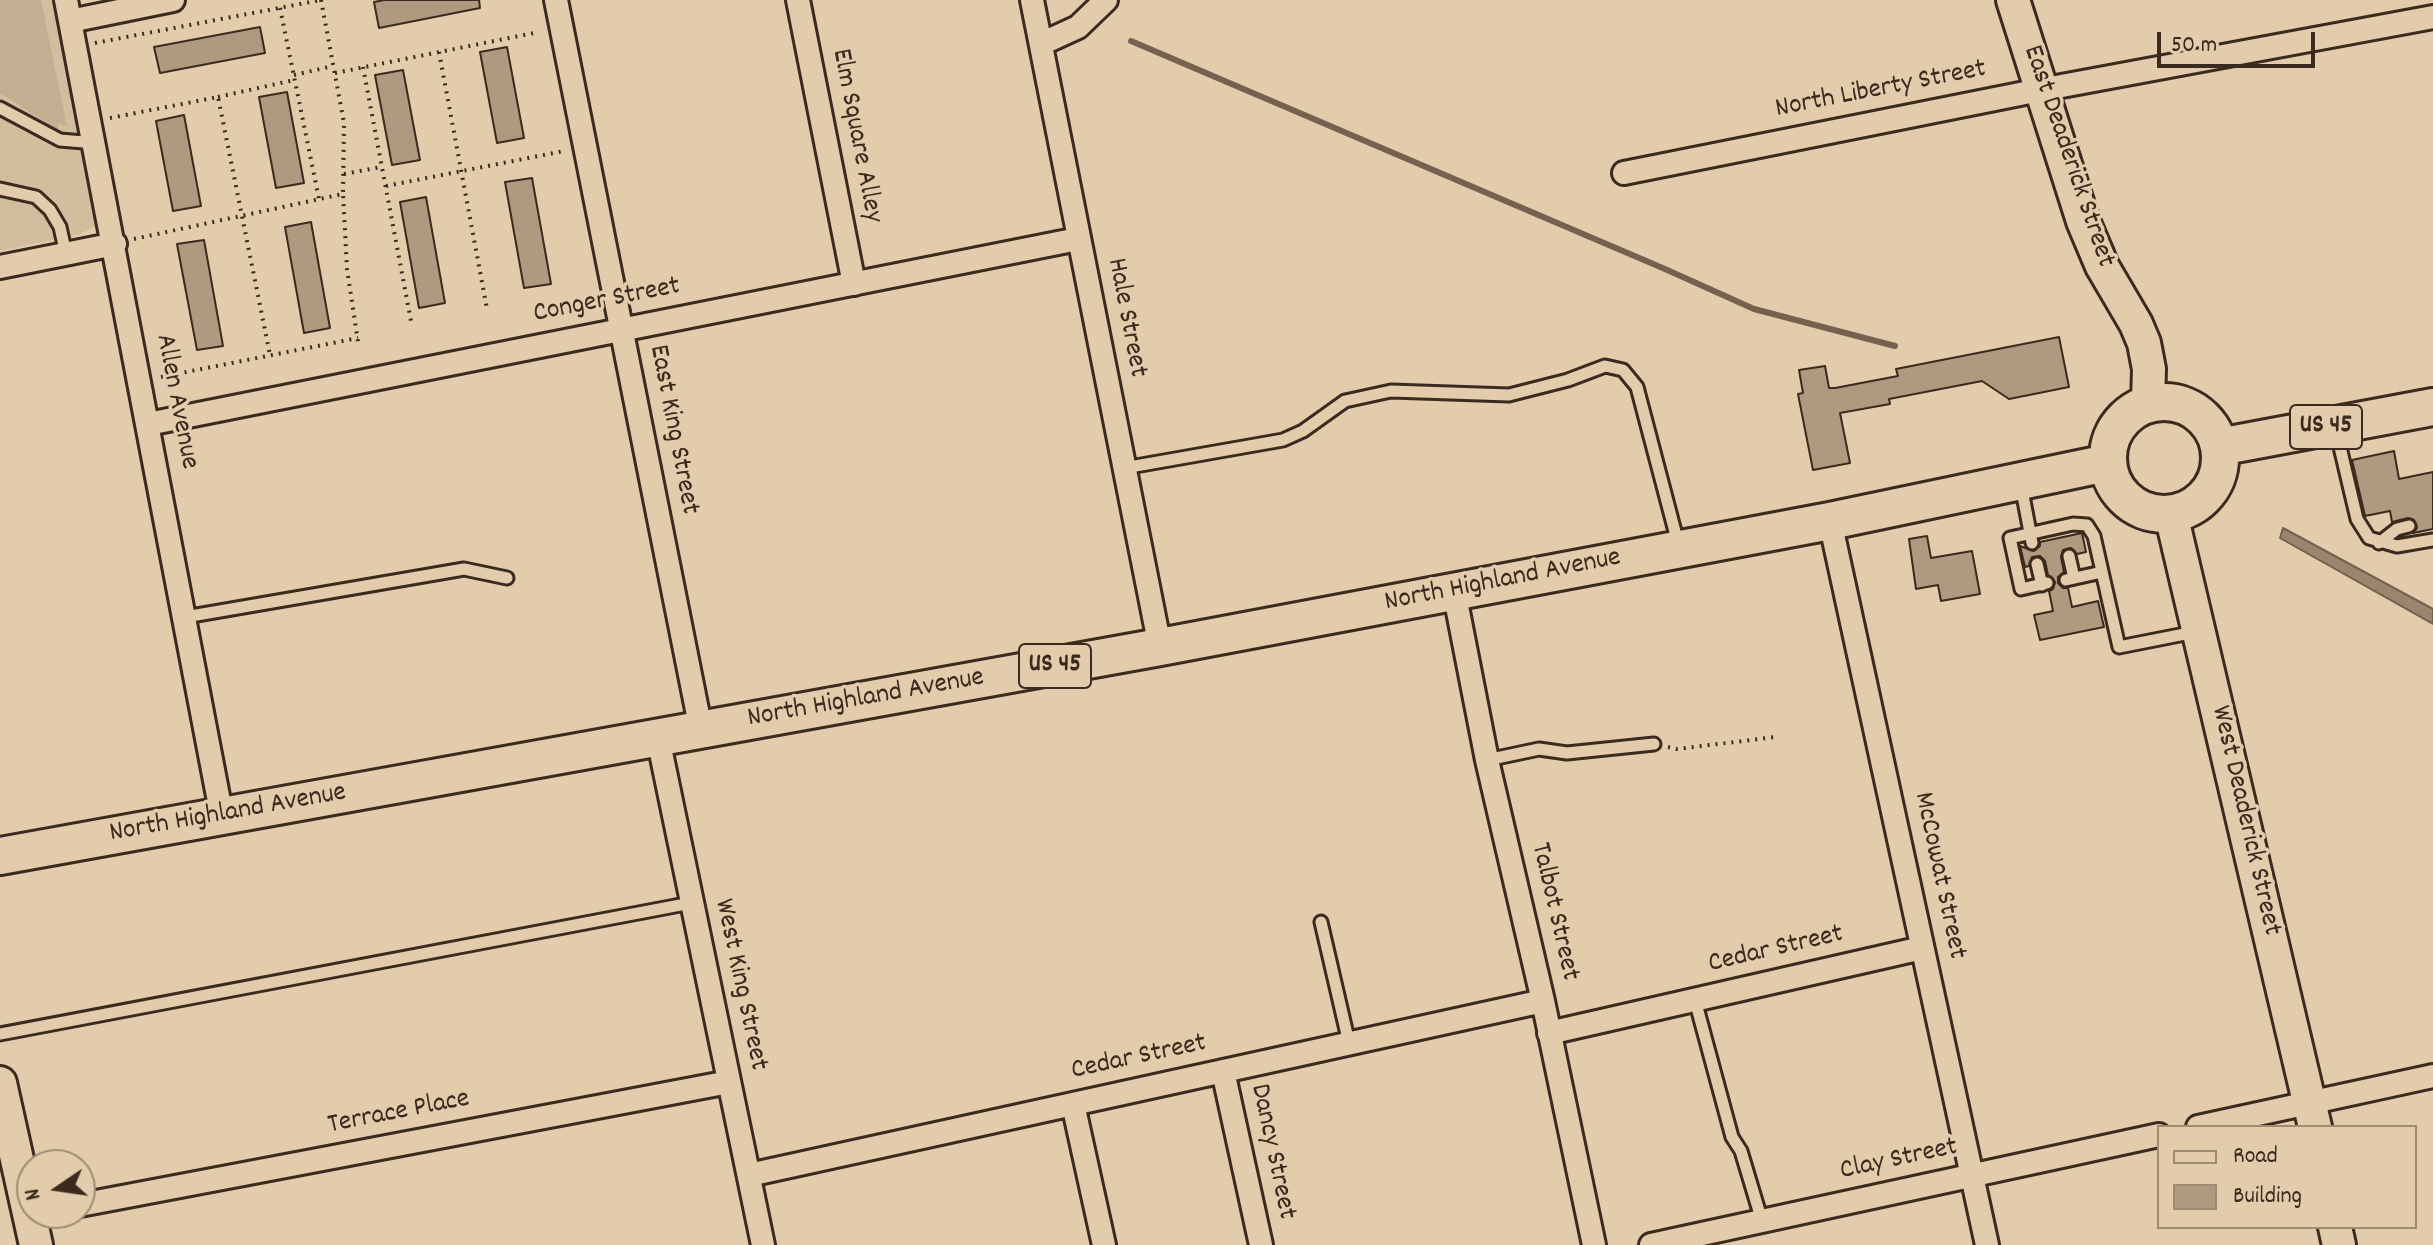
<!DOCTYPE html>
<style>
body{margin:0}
#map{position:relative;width:2433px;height:1245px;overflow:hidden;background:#e2ccac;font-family:Dekko,sans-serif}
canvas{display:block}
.legend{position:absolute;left:2157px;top:1125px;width:260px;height:104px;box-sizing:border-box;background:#e2ccac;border:2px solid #9f8b73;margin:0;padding:10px 14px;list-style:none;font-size:24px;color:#3b2a1e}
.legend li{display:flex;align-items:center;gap:16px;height:40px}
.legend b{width:40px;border:2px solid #9f8b73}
.north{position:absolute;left:16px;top:1149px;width:80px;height:80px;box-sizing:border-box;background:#e2ccac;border:2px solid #9f8b73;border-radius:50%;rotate:257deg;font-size:22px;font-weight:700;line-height:32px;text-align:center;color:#3b2a1e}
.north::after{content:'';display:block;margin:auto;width:28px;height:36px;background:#3b2a1e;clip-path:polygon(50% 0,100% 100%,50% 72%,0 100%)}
.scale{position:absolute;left:2157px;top:32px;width:158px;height:36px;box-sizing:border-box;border:4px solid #3b2a1e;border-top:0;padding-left:10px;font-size:24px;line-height:28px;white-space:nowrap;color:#3b2a1e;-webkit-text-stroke:6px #e2ccac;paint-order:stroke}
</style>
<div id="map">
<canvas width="2433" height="1245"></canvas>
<ul class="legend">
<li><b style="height:10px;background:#e2ccac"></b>Road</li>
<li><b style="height:22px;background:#af9a80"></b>Building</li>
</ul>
<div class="north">N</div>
<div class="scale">50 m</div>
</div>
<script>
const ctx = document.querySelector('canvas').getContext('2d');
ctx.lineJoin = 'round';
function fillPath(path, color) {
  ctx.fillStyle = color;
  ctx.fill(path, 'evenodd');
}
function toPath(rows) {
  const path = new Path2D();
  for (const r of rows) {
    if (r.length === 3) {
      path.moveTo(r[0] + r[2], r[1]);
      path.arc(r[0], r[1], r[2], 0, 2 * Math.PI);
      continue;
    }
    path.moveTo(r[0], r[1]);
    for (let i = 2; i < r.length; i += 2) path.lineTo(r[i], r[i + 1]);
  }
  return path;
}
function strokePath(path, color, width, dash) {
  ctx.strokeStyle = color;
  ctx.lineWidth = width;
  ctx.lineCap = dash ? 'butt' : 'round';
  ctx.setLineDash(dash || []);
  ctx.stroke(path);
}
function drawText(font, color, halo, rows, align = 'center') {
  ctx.font = font + ' Dekko,sans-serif';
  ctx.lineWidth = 7;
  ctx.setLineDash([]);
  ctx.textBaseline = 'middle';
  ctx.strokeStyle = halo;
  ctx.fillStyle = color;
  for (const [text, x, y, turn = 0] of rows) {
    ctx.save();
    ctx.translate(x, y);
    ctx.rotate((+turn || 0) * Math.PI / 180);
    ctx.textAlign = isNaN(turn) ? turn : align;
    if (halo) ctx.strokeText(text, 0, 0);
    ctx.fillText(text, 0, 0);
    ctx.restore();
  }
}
fillPath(toPath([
 [0,0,52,0,96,215,96,226,78,235,0,251]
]), '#d3bd9f');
fillPath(toPath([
 [0,0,41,0,67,127,57,122,59,131,0,93]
]), '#c4ae92');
const water = toPath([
 [2283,528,2433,609,2433,624,2280,538,2283,528]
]);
fillPath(water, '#9a866e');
strokePath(water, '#74614e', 2);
strokePath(toPath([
 [1131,41,1665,269,1754,309,1895,346]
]), '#74614e', 6);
const building = toPath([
 [384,0,479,0,480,8,379,28,374,2,384,0],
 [260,27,265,53,160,73,154,47,260,27],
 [507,47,524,138,497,143,480,52,507,47],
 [403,70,420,160,392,165,375,75,403,70],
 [287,92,304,183,276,188,259,97,287,92],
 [184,115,201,206,173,211,156,121,184,115],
 [532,178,551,284,524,288,505,182,532,178],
 [426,197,445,303,419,308,400,202,426,197],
 [311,222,330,328,304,333,285,227,311,222],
 [204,240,223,346,197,350,177,244,204,240],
 [2059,337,2069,387,2009,399,1982,381,1889,399,1890,404,1840,413,1850,463,1813,470,1798,394,1803,393,1799,370,1825,366,1829,388,1835,388,1898,376,1896,369,2059,337],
 [2394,451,2399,479,2433,472,2433,529,2413,533,2417,528,2414,520,2408,518,2392,522,2390,511,2365,516,2352,460,2394,451],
 [2082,533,2086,552,2077,554,2071,548,2063,550,2061,557,2064,572,2058,577,2058,583,2063,588,2068,588,2072,607,2098,601,2104,627,2040,640,2034,615,2053,611,2049,591,2053,589,2055,582,2048,575,2045,561,2040,556,2032,557,2029,566,2025,567,2020,546,2034,551,2040,546,2040,542,2082,533],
 [1927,536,1931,558,1972,551,1980,594,1941,601,1938,585,1916,589,1909,539,1927,536]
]);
fillPath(building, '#af9a80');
strokePath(building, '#3b2a1e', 2);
const lane = toPath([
 [0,108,60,140,95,143],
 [0,189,36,197,50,210,60,227,66,254],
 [2336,430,2357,519,2369,538,2397,546,2433,540],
 [1124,468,1283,440,1303,431,1345,401,1391,391,1509,395,1568,380,1605,366,1623,370,1637,387,1678,543],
 [2021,485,2032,543],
 [2379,543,2397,529,2409,526],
 [2069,556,2074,578],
 [2037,564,2042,585],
 [2066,580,2102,572],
 [2047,583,2021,589,2010,538,2073,524,2087,525,2094,536,2119,647,2195,632],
 [185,617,464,569,507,578],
 [1487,760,1539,749,1567,753,1654,744],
 [1321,922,1349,1043],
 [1695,1000,1732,1137,1741,1151,1762,1221],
 [0,1034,691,903]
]);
const street = toPath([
 [66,0,222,817],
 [556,0,701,730],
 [798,0,854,284],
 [1032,0,1160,647],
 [70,21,173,0],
 [1041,44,1078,27,1106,0],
 [1624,173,2040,90,2433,17],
 [0,267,115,244],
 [148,424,1078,239],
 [1830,521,1987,1245],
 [1454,591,1487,760,1543,1001,1594,1245],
 [658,738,763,1245],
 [1549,1033,1922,948],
 [1223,1071,1261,1245],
 [1073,1104,1104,1245],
 [2198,1127,2433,1076],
 [749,1175,1543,1001],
 [80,1205,729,1082],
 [1651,1245,2159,1135]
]);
const secondary = toPath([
 [2013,0,2083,221,2102,266,2136,324,2144,343,2149,369,2148,403],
 [2171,514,2315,1127],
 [0,1083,36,1245],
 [2335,1227,2339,1245]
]);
const primary = toPath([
 [2164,458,56],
 [2219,447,2433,407],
 [0,856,1160,647,1830,521,2107,463]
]);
strokePath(lane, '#3b2a1e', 17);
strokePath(street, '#3b2a1e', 28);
strokePath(secondary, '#3b2a1e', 38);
strokePath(primary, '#3b2a1e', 42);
strokePath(toPath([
 [321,0,344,123,343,194],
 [280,8,319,199],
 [95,43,321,0],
 [439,52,487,309],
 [363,67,411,321],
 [335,73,539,32],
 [294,75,333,66],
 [218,97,294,80],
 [110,118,218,97,270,355],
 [344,174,381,167],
 [386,186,564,151],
 [134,239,343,194,347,269,358,342],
 [161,377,358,338],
 [1668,747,1677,749,1776,737]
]), '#3b2a1e', 4, [2, 6]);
strokePath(lane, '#e2ccac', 11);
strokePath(street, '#e2ccac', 22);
strokePath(secondary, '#e2ccac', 32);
strokePath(primary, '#e2ccac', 36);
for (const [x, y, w] of [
 [2326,427,72],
 [1055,666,72]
]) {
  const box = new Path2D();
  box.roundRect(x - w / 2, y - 22, w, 44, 6);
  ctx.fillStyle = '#e2ccac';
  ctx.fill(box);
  strokePath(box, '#3b2a1e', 2);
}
drawText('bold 26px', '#3b2a1e', null, [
 ["US 45",2326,427],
 ["US 45",1055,666]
]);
drawText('28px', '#3b2a1e', '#e2ccac', [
 ["North Liberty Street",1881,91,-11],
 ["Elm Square Alley",855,136,79],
 ["East Deaderick Street",2067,157,71],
 ["Conger Street",607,302,-11],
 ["Hale Street",1125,318,79],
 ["Allen Avenue",175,402,79],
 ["East King Street",672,430,79],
 ["North Highland Avenue",1503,582,-11],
 ["North Highland Avenue",866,700,-10],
 ["North Highland Avenue",228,815,-10],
 ["West Deaderick Street",2244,821,77],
 ["McCowat Street",1938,876,78],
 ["Talbot Street",1553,912,77],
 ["Cedar Street",1776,951,-13],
 ["West King Street",739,985,78],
 ["Cedar Street",1139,1059,-12],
 ["Terrace Place",399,1114,-11],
 ["Dancy Street",1271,1152,78],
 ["Clay Street",1899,1161,-12]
]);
</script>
